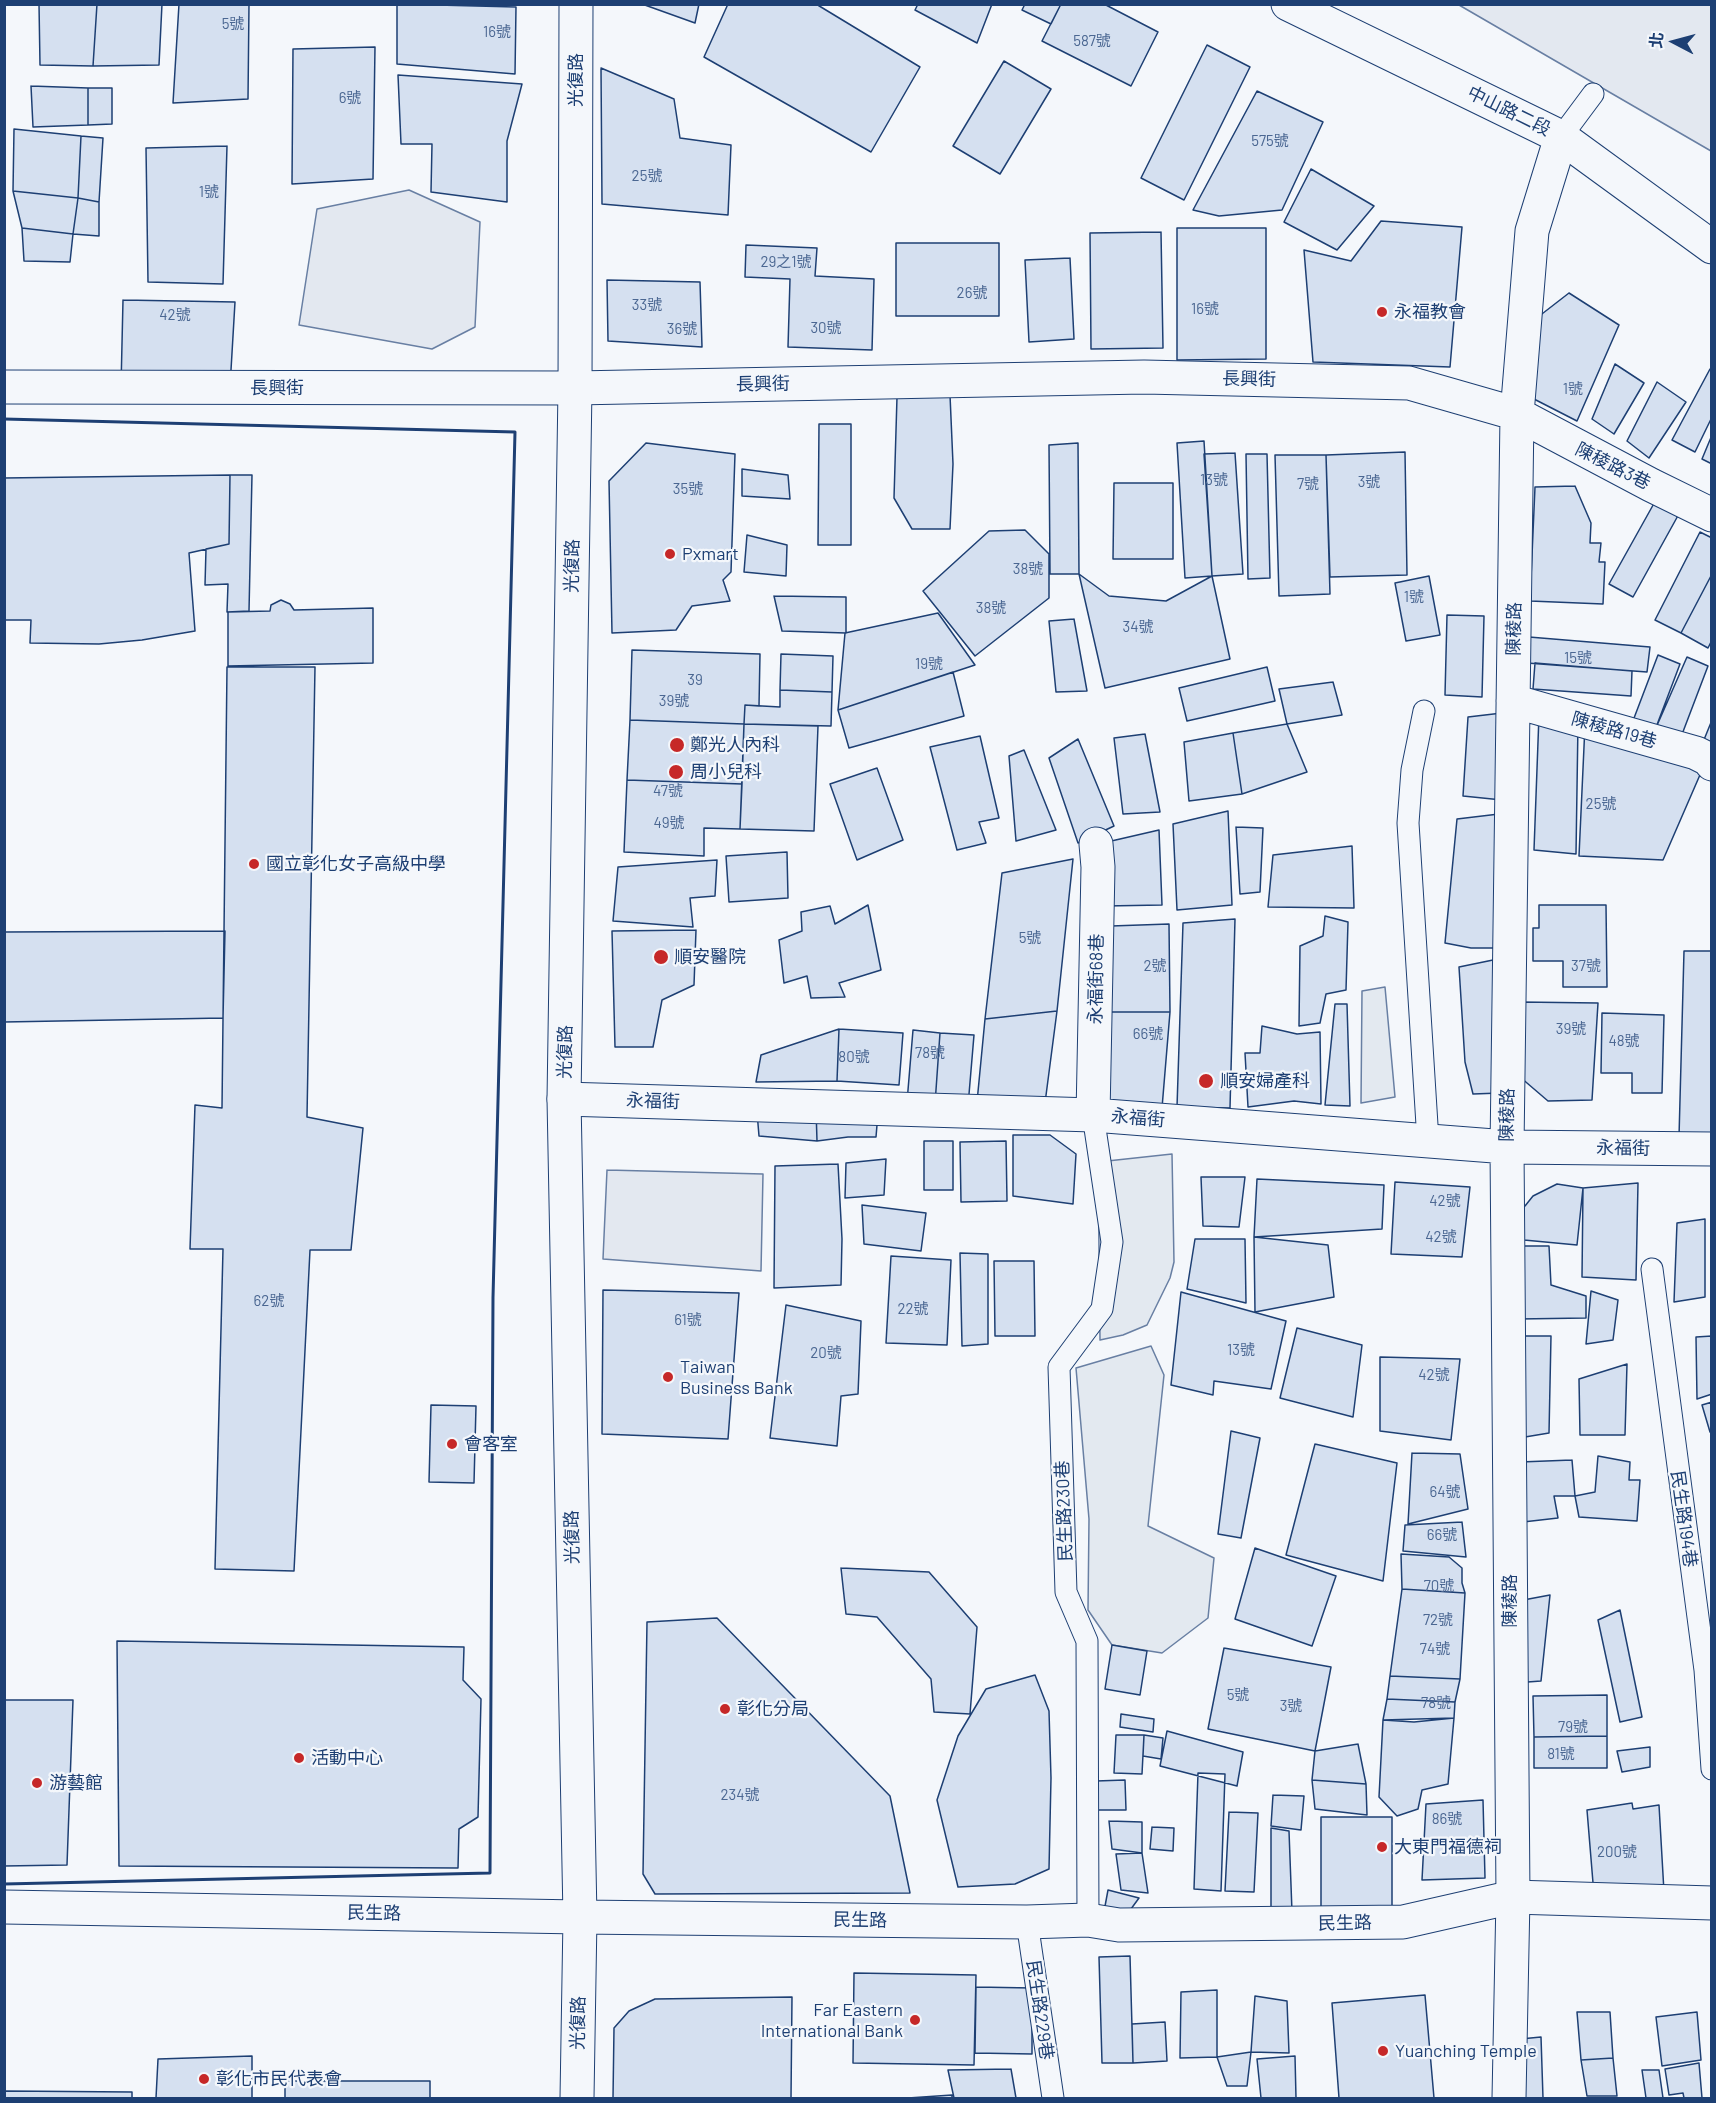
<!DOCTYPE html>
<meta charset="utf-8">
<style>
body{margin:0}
#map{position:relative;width:1716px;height:2103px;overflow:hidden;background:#f4f7fb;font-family:Barlow,"Noto Sans TC",sans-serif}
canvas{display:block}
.frame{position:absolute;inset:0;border:6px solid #1d3f73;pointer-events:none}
.north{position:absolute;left:1644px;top:12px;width:60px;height:60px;-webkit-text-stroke:4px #f4f7fb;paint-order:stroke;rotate:276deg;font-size:16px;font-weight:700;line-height:24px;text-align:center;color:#1d3f73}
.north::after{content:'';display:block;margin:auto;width:21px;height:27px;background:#1d3f73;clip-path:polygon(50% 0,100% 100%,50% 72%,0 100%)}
</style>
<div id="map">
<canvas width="1716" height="2103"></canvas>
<div class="frame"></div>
<div class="north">北</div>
</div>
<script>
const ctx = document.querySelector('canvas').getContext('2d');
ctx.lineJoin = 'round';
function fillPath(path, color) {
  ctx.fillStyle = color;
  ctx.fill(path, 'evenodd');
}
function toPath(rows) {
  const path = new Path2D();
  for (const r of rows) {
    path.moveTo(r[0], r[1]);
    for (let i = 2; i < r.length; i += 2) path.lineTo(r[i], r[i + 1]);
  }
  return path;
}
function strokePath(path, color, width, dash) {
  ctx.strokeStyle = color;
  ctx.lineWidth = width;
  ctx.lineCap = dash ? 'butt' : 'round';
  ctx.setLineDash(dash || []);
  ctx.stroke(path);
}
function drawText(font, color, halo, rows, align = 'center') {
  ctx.font = font + ' Barlow,"Noto Sans TC",sans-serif';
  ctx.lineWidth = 4.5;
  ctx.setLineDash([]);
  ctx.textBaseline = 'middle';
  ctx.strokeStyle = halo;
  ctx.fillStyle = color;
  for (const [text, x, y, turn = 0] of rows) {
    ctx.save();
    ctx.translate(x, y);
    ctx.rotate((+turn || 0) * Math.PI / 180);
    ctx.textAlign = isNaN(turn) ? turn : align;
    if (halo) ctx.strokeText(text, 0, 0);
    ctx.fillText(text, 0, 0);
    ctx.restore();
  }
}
const green = toPath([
 [1385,987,1395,1097,1361,1103,1362,991,1385,987],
 [1172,1154,1174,1262,1170,1278,1147,1325,1123,1335,1100,1340,1098,1162,1172,1154],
 [1151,1346,1164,1375,1148,1526,1214,1558,1208,1618,1162,1653,1112,1645,1088,1610,1089,1519,1076,1368,1151,1346]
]);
fillPath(green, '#e3e9f0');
strokePath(green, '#687fa3', 1.5);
const parking = toPath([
 [1459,5,1711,5,1711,151,1459,5],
 [409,190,480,222,475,327,432,349,299,325,317,209,409,190],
 [607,1170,763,1174,761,1271,603,1259,607,1170]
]);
fillPath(parking, '#e3e8f0');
strokePath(parking, '#687fa3', 1.5);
const building = toPath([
 [39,4,97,4,93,66,40,65,39,4],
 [97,4,162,4,159,65,93,66,97,4],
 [179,4,249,4,248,99,173,103,179,4],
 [397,4,516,7,515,74,397,64,397,4],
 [642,4,699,4,695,23,642,4],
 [728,4,816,4,920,67,871,152,704,57,728,4],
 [918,4,992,4,977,43,915,10,918,4],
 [1025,4,1061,4,1051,24,1022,10,1025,4],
 [1061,4,1104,4,1158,32,1131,86,1042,41,1061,4],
 [1207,45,1250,67,1184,200,1141,178,1207,45],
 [375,47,373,179,292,184,293,49,375,47],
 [1004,61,1051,89,1000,174,953,146,1004,61],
 [601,68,674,99,680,138,731,145,728,215,602,204,601,68],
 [398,75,522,84,507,141,507,202,431,192,432,144,401,144,398,75],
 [31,86,88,88,88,125,33,127,31,86],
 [88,88,112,88,112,124,88,125,88,88],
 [1257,91,1323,122,1282,210,1219,216,1193,210,1257,91],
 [14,129,81,136,78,198,13,191,14,129],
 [81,136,103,138,99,202,78,198,81,136],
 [227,146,223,284,148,282,146,148,227,146],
 [1311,169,1374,206,1337,250,1284,222,1311,169],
 [13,191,78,198,73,234,22,228,13,191],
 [78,198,99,202,99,236,73,234,78,198],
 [1381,221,1462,227,1450,367,1313,362,1304,250,1351,261,1381,221],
 [22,228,73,234,70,262,24,261,22,228],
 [1177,228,1266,228,1266,359,1177,360,1177,228],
 [1161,232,1163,348,1091,349,1090,233,1161,232],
 [896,243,999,243,999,316,896,316,896,243],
 [746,245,817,248,815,276,874,279,872,350,788,347,790,279,745,277,746,245],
 [1070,258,1074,339,1029,342,1025,260,1070,258],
 [607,280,700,282,702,347,608,341,607,280],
 [1569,293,1619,325,1577,421,1532,398,1538,317,1569,293],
 [123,300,235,302,230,387,121,387,123,300],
 [1615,364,1644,383,1614,434,1592,419,1615,364],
 [1710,369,1712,370,1712,417,1695,452,1672,440,1710,369],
 [1657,382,1686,402,1649,458,1627,441,1657,382],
 [950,395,953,464,950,529,912,529,894,498,897,397,950,395],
 [819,424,851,424,851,545,818,545,819,424],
 [1712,435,1712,464,1702,459,1712,435],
 [1204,441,1212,576,1185,578,1177,443,1204,441],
 [646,443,735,454,731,572,723,580,730,601,692,606,676,630,612,633,609,481,646,443],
 [1078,443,1079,574,1050,574,1049,445,1078,443],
 [1405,452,1407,575,1330,577,1326,455,1405,452],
 [1235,453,1243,574,1212,576,1204,454,1235,453],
 [1246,454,1267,454,1270,578,1248,579,1246,454],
 [1275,455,1326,455,1330,594,1279,596,1275,455],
 [742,469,788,475,790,499,742,496,742,469],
 [230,475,229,544,189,553,195,631,142,640,99,644,30,643,31,620,4,620,4,478,230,475],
 [230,475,252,475,249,611,227,612,228,584,205,585,206,549,229,544,230,475],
 [1114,483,1173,483,1173,559,1113,559,1114,483],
 [1575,486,1591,523,1590,543,1601,543,1599,562,1605,562,1603,604,1530,601,1535,487,1575,486],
 [1657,498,1680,512,1633,597,1609,584,1657,498],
 [1025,530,1049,554,1049,598,975,656,923,591,989,531,1025,530],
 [1700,532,1712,538,1712,574,1681,633,1655,620,1700,532],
 [747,535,787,545,786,576,744,572,747,535],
 [1079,574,1109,596,1166,601,1212,576,1230,659,1105,688,1079,574],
 [1712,574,1712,640,1708,648,1681,633,1712,574],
 [1429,576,1440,635,1406,641,1395,583,1429,576],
 [774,596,846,597,846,633,782,631,774,596],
 [281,600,290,604,294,610,373,608,373,663,228,666,228,612,270,611,271,605,281,600],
 [938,613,975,665,838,710,845,633,938,613],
 [1447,615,1484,616,1482,697,1445,695,1447,615],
 [1074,619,1087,691,1056,692,1049,621,1074,619],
 [1529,637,1650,647,1647,672,1527,663,1529,637],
 [632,650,760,654,759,706,745,705,744,724,630,720,632,650],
 [781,654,833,656,832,692,780,690,781,654],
 [1658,655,1680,664,1655,730,1631,726,1658,655],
 [1687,657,1708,666,1681,737,1655,730,1687,657],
 [1535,663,1632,671,1631,696,1533,689,1535,663],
 [227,667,315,667,307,1117,363,1128,351,1250,310,1250,294,1571,215,1569,223,1249,190,1249,195,1105,222,1108,227,667],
 [1267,667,1275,701,1187,721,1179,688,1267,667],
 [953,672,964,716,849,748,838,710,953,672],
 [1333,682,1342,715,1287,724,1279,689,1333,682],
 [780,690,832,692,831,726,744,724,745,705,780,707,780,690],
 [1502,713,1502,800,1463,796,1468,717,1502,713],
 [1539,715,1578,723,1576,854,1534,850,1539,715],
 [630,720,744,724,742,784,627,780,630,720],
 [1712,720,1712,758,1699,752,1712,720],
 [744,724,818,726,814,831,740,829,744,724],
 [1287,724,1307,772,1242,794,1233,733,1287,724],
 [1585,725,1706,761,1663,860,1579,856,1585,725],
 [1233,733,1242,794,1189,801,1184,742,1233,733],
 [1145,734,1160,812,1123,814,1114,738,1145,734],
 [980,736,999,818,979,822,986,843,957,850,930,747,980,736],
 [1078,739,1114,826,1078,843,1049,758,1078,739],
 [1024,750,1056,830,1016,841,1009,756,1024,750],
 [877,768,903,840,857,860,830,784,877,768],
 [627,780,742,784,740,829,704,828,704,856,624,852,627,780],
 [1228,811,1232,905,1177,910,1173,824,1228,811],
 [1499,814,1497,948,1471,948,1445,943,1457,819,1499,814],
 [1236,827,1263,828,1260,892,1240,894,1236,827],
 [1159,830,1162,905,1105,906,1107,842,1159,830],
 [1352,846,1354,908,1268,907,1273,855,1352,846],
 [787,852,788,898,729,902,726,856,787,852],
 [1073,859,1057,1011,985,1019,1002,873,1073,859],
 [717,860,715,896,690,898,693,927,613,921,618,867,717,860],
 [868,905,881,970,839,983,845,997,811,998,807,976,784,983,779,940,802,931,801,912,830,906,835,924,868,905],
 [1539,905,1606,905,1607,987,1563,987,1563,961,1533,961,1533,928,1539,928,1539,905],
 [1325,916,1348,922,1346,990,1326,994,1320,1023,1299,1026,1300,946,1323,936,1325,916],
 [1235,919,1230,1108,1177,1107,1183,923,1235,919],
 [1169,924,1170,1012,1104,1012,1111,926,1169,924],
 [696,930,694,985,662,1000,653,1047,615,1047,612,931,696,930],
 [225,931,223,1018,4,1022,4,932,225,931],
 [1684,951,1712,951,1712,1137,1679,1137,1684,951],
 [1493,960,1500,1093,1473,1094,1465,1062,1459,967,1493,960],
 [1520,1002,1598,1003,1592,1100,1548,1101,1520,1077,1520,1002],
 [1335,1004,1347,1004,1350,1106,1325,1105,1335,1004],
 [1057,1011,1045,1103,977,1102,985,1019,1057,1011],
 [1104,1012,1170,1012,1162,1108,1105,1107,1104,1012],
 [1602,1013,1664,1015,1662,1093,1632,1093,1632,1073,1601,1073,1602,1013],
 [1262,1026,1297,1034,1320,1032,1321,1104,1294,1101,1248,1107,1245,1053,1260,1053,1262,1026],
 [839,1029,837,1081,756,1082,761,1055,839,1029],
 [839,1029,903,1033,899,1085,837,1081,839,1029],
 [913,1030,940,1033,935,1104,907,1102,913,1030],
 [940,1033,974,1035,968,1106,935,1104,940,1033],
 [816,1109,817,1141,759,1136,757,1112,816,1109],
 [816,1109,878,1113,876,1137,848,1137,817,1141,816,1109],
 [1013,1135,1050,1135,1076,1154,1073,1204,1013,1196,1013,1135],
 [924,1141,953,1141,953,1190,924,1190,924,1141],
 [1006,1141,1007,1201,961,1202,960,1142,1006,1141],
 [886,1159,884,1195,845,1198,846,1163,886,1159],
 [838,1164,842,1239,841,1285,774,1288,775,1166,838,1164],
 [1201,1177,1245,1177,1239,1227,1203,1226,1201,1177],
 [1257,1179,1384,1185,1382,1229,1254,1237,1257,1179],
 [1395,1182,1470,1187,1462,1257,1391,1254,1395,1182],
 [1638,1183,1636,1280,1582,1277,1583,1188,1638,1183],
 [1557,1184,1583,1188,1577,1245,1524,1240,1519,1211,1525,1206,1533,1196,1557,1184],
 [862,1205,926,1213,921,1251,864,1244,862,1205],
 [1705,1219,1705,1297,1674,1302,1677,1223,1705,1219],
 [1254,1237,1328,1245,1334,1297,1255,1312,1254,1237],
 [1195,1239,1245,1239,1246,1303,1187,1289,1195,1239],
 [1521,1246,1549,1246,1551,1285,1586,1296,1586,1318,1518,1319,1521,1246],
 [960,1253,988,1254,988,1344,962,1346,960,1253],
 [891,1256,951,1260,947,1345,886,1343,891,1256],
 [994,1261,1034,1261,1035,1336,995,1336,994,1261],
 [603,1290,739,1293,728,1439,602,1434,603,1290],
 [1591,1291,1618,1300,1613,1340,1586,1344,1591,1291],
 [1181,1292,1286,1321,1271,1389,1214,1381,1213,1395,1171,1385,1181,1292],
 [786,1305,861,1321,858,1394,841,1396,837,1446,770,1438,786,1305],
 [1297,1328,1362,1345,1353,1417,1280,1398,1297,1328],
 [1524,1336,1551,1336,1549,1433,1519,1438,1524,1336],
 [1712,1336,1712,1394,1697,1399,1696,1337,1712,1336],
 [1380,1357,1460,1359,1451,1440,1380,1431,1380,1357],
 [1627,1364,1625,1435,1580,1435,1579,1379,1627,1364],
 [1712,1402,1712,1432,1710,1432,1702,1405,1712,1402],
 [431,1405,476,1406,474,1483,429,1482,431,1405],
 [1231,1431,1260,1438,1241,1538,1218,1534,1231,1431],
 [1315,1444,1397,1463,1383,1581,1286,1555,1315,1444],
 [1412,1453,1460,1454,1468,1509,1408,1524,1412,1453],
 [1598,1456,1630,1462,1629,1480,1640,1480,1637,1521,1579,1517,1575,1496,1595,1492,1598,1456],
 [1572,1460,1575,1496,1554,1496,1558,1518,1523,1522,1520,1462,1572,1460],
 [1462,1522,1466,1557,1403,1551,1405,1525,1462,1522],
 [1255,1548,1336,1576,1312,1646,1235,1619,1255,1548],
 [1401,1554,1449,1557,1462,1568,1462,1583,1465,1593,1402,1589,1401,1554],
 [841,1568,929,1572,977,1627,970,1714,934,1712,931,1679,877,1617,846,1614,841,1568],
 [1402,1589,1465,1593,1460,1679,1390,1676,1402,1589],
 [1550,1595,1541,1681,1514,1683,1518,1601,1550,1595],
 [1620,1610,1642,1717,1620,1722,1598,1620,1620,1610],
 [717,1618,890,1796,910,1893,655,1894,643,1874,647,1622,717,1618],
 [117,1641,464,1647,463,1680,481,1699,478,1817,459,1829,458,1868,119,1866,117,1641],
 [1112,1645,1147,1651,1140,1695,1105,1689,1112,1645],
 [1224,1648,1331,1667,1315,1751,1208,1729,1224,1648],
 [1035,1675,1049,1711,1051,1778,1049,1869,1015,1884,958,1887,937,1800,958,1736,986,1689,1035,1675],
 [1390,1676,1460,1679,1455,1702,1387,1699,1390,1676],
 [1607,1695,1607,1736,1534,1737,1533,1696,1607,1695],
 [1387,1699,1455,1702,1454,1718,1383,1720,1387,1699],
 [4,1700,73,1700,67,1865,4,1866,4,1700],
 [1121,1714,1154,1719,1153,1732,1120,1727,1121,1714],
 [1454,1718,1448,1784,1422,1790,1418,1809,1397,1816,1379,1797,1383,1720,1414,1722,1454,1718],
 [1167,1731,1243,1752,1237,1786,1160,1766,1167,1731],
 [1116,1735,1144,1735,1142,1774,1114,1773,1116,1735],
 [1144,1735,1163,1738,1161,1759,1143,1756,1144,1735],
 [1607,1736,1607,1768,1534,1768,1534,1737,1607,1736],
 [1358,1744,1366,1784,1312,1780,1315,1751,1358,1744],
 [1650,1747,1650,1767,1622,1772,1617,1751,1650,1747],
 [1198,1773,1225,1774,1221,1891,1194,1889,1198,1773],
 [1125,1780,1126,1810,1097,1810,1096,1781,1125,1780],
 [1312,1780,1366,1784,1367,1815,1315,1809,1312,1780],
 [1273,1795,1304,1796,1301,1830,1271,1826,1273,1795],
 [1483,1800,1485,1878,1422,1880,1426,1804,1483,1800],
 [1632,1803,1633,1809,1659,1805,1664,1892,1594,1895,1587,1810,1632,1803],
 [1229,1812,1258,1813,1254,1892,1225,1891,1229,1812],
 [1321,1817,1392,1817,1392,1916,1321,1915,1321,1817],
 [1109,1821,1142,1822,1142,1853,1112,1849,1109,1821],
 [1152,1827,1174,1828,1173,1851,1150,1849,1152,1827],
 [1271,1828,1289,1831,1292,1912,1271,1914,1271,1828],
 [1142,1853,1148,1893,1121,1890,1116,1854,1142,1853],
 [1108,1890,1139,1898,1120,1924,1103,1917,1108,1890],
 [1130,1956,1133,2063,1102,2063,1099,1957,1130,1956],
 [854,1973,976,1975,974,2065,853,2063,854,1973],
 [976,1987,1032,1988,1032,2054,975,2053,976,1987],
 [1217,1990,1217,2057,1180,2058,1181,1992,1217,1990],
 [1425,1995,1434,2098,1339,2098,1332,2003,1425,1995],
 [1255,1996,1287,2001,1289,2053,1251,2052,1255,1996],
 [792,1997,791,2098,613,2098,614,2028,629,2011,655,1999,792,1997],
 [1577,2012,1610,2012,1613,2058,1581,2060,1577,2012],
 [1697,2012,1701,2060,1662,2066,1656,2017,1697,2012],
 [1165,2022,1167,2061,1133,2063,1132,2024,1165,2022],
 [1541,2037,1543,2098,1510,2098,1510,2040,1541,2037],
 [1251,2052,1247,2086,1227,2086,1217,2057,1251,2052],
 [252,2056,252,2098,156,2098,158,2059,252,2056],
 [1295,2056,1296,2098,1261,2098,1257,2059,1295,2056],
 [1613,2058,1617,2096,1587,2096,1581,2060,1613,2058],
 [1699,2063,1702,2098,1684,2098,1683,2093,1669,2095,1665,2069,1699,2063],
 [1011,2069,1016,2098,954,2098,948,2070,1011,2069],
 [1642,2070,1659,2070,1663,2098,1646,2098,1642,2070],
 [285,2081,430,2081,430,2098,285,2098,285,2081],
 [4,2091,132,2092,132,2098,4,2098,4,2091],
 [952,2095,952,2098,908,2098,952,2095]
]);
fillPath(building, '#d5e0f0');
strokePath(building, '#1d3f73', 1.5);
const lane = toPath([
 [1561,137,1593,94],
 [1424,711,1412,770,1408,823,1428,1141],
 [1652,1269,1705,1670,1712,1769],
 [1088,1920,1087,1641,1066,1592,1059,1367,1102,1309,1112,1242,1093,1115],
 [1027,1922,1053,2098]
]);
const street = toPath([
 [4,387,575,388,1144,377,1409,383,1517,414,1651,485,1712,515],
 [1513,701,1696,753,1708,759,1712,764],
 [564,1099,1093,1115,1507,1147,1712,1149],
 [1093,1115,1098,867,1096,844],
 [1509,2098,1513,1897,1507,1147,1517,414,1532,231,1561,137]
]);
const secondary = toPath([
 [576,4,575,388,564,1099,580,1917,577,2098],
 [4,1907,580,1917,1027,1922,1088,1920,1119,1925,1403,1922,1513,1897,1712,1903]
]);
const primary = toPath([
 [1288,4,1561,137,1712,247]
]);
strokePath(lane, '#1d3f73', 23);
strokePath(street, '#1d3f73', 35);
strokePath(secondary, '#1d3f73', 35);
strokePath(primary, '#1d3f73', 35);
strokePath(lane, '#f4f7fb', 21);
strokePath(street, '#f4f7fb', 33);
strokePath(secondary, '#f4f7fb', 33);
strokePath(primary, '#f4f7fb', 33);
strokePath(toPath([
 [4,419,515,432,493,1297,490,1873,4,1884]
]), '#1d3f73', 3);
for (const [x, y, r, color] of [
 [1382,312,6,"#c62828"],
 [670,554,6,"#c62828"],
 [677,745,8,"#c62828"],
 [676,772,8,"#c62828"],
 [254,864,6,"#c62828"],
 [661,957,8,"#c62828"],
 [1206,1081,8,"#c62828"],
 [668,1377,6,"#c62828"],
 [452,1444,6,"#c62828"],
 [725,1709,6,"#c62828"],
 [299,1758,6,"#c62828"],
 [37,1783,6,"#c62828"],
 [1382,1847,6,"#c62828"],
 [915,2020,6,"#c62828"],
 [1383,2051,6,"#c62828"],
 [204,2079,6,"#c62828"]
]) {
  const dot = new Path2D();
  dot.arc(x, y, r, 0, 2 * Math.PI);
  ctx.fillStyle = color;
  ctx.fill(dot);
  strokePath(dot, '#f4f7fb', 2);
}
drawText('15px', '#4b6792', null, [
 ["5號",233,24],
 ["16號",497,32],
 ["587號",1092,41],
 ["6號",350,98],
 ["575號",1270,141],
 ["25號",647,176],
 ["1號",209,192],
 ["29之1號",786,262],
 ["26號",972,293],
 ["33號",647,305],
 ["16號",1205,309],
 ["42號",175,315],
 ["30號",826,328],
 ["36號",682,329],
 ["1號",1573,389],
 ["13號",1214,480],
 ["3號",1369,482],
 ["7號",1308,484],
 ["35號",688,489],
 ["38號",1028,569],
 ["1號",1414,597],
 ["38號",991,608],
 ["34號",1138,627],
 ["15號",1578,658],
 ["19號",929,664],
 ["39",695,680],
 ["39號",674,701],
 ["47號",668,791],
 ["25號",1601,804],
 ["49號",669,823],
 ["5號",1030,938],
 ["2號",1155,966],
 ["37號",1586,966],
 ["39號",1571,1029],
 ["66號",1148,1034],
 ["48號",1624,1041],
 ["78號",930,1053],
 ["80號",854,1057],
 ["42號",1445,1201],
 ["42號",1441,1237],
 ["62號",269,1301],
 ["22號",913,1309],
 ["61號",688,1320],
 ["13號",1241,1350],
 ["20號",826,1353],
 ["42號",1434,1375],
 ["64號",1445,1492],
 ["66號",1442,1535],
 ["70號",1439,1586],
 ["72號",1438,1620],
 ["74號",1435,1649],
 ["5號",1238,1695],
 ["78號",1436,1703],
 ["3號",1291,1706],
 ["79號",1573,1727],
 ["81號",1561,1754],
 ["234號",740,1795],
 ["86號",1447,1819],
 ["200號",1617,1852]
]);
drawText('18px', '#1d3f73', '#f4f7fb', [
 ["光復路",576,80,-90],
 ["中山路二段",1509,111,26],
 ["長興街",1249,379,1],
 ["長興街",763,384,-1],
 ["長興街",277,388],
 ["陳稜路3巷",1613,466,27],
 ["光復路",572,566,-89],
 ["陳稜路",1514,629,-89],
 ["陳稜路19巷",1614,730,16],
 ["永福街68巷",1096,979,-89],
 ["光復路",565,1052,-89],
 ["永福街",653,1101,2],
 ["陳稜路",1507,1115,-89],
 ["永福街",1138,1118,5],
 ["永福街",1623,1148,1],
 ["民生路230巷",1064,1511,-92],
 ["民生路194巷",1684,1519,82],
 ["光復路",572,1537,-91],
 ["陳稜路",1510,1601,-90],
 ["民生路",374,1913,1],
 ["民生路",860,1920,1],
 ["民生路",1345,1923,-1],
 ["民生路229巷",1040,2010,82],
 ["光復路",578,2023,-89]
]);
drawText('18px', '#1d3f73', '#f4f7fb', [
 ["永福教會",1394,312],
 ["Pxmart",682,554],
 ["鄭光人內科",690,745],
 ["周小兒科",690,772],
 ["國立彰化女子高級中學",266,864],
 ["順安醫院",674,957],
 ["順安婦產科",1220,1081],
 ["Taiwan",680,1367],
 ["Business Bank",680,1388],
 ["會客室",464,1444],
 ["彰化分局",737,1709],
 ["活動中心",311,1758],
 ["游藝館",49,1783],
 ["大東門福德祠",1394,1847],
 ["Far Eastern",903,2010,"right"],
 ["International Bank",903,2031,"right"],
 ["Yuanching Temple",1395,2051],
 ["彰化市民代表會",216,2079]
], 'left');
</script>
